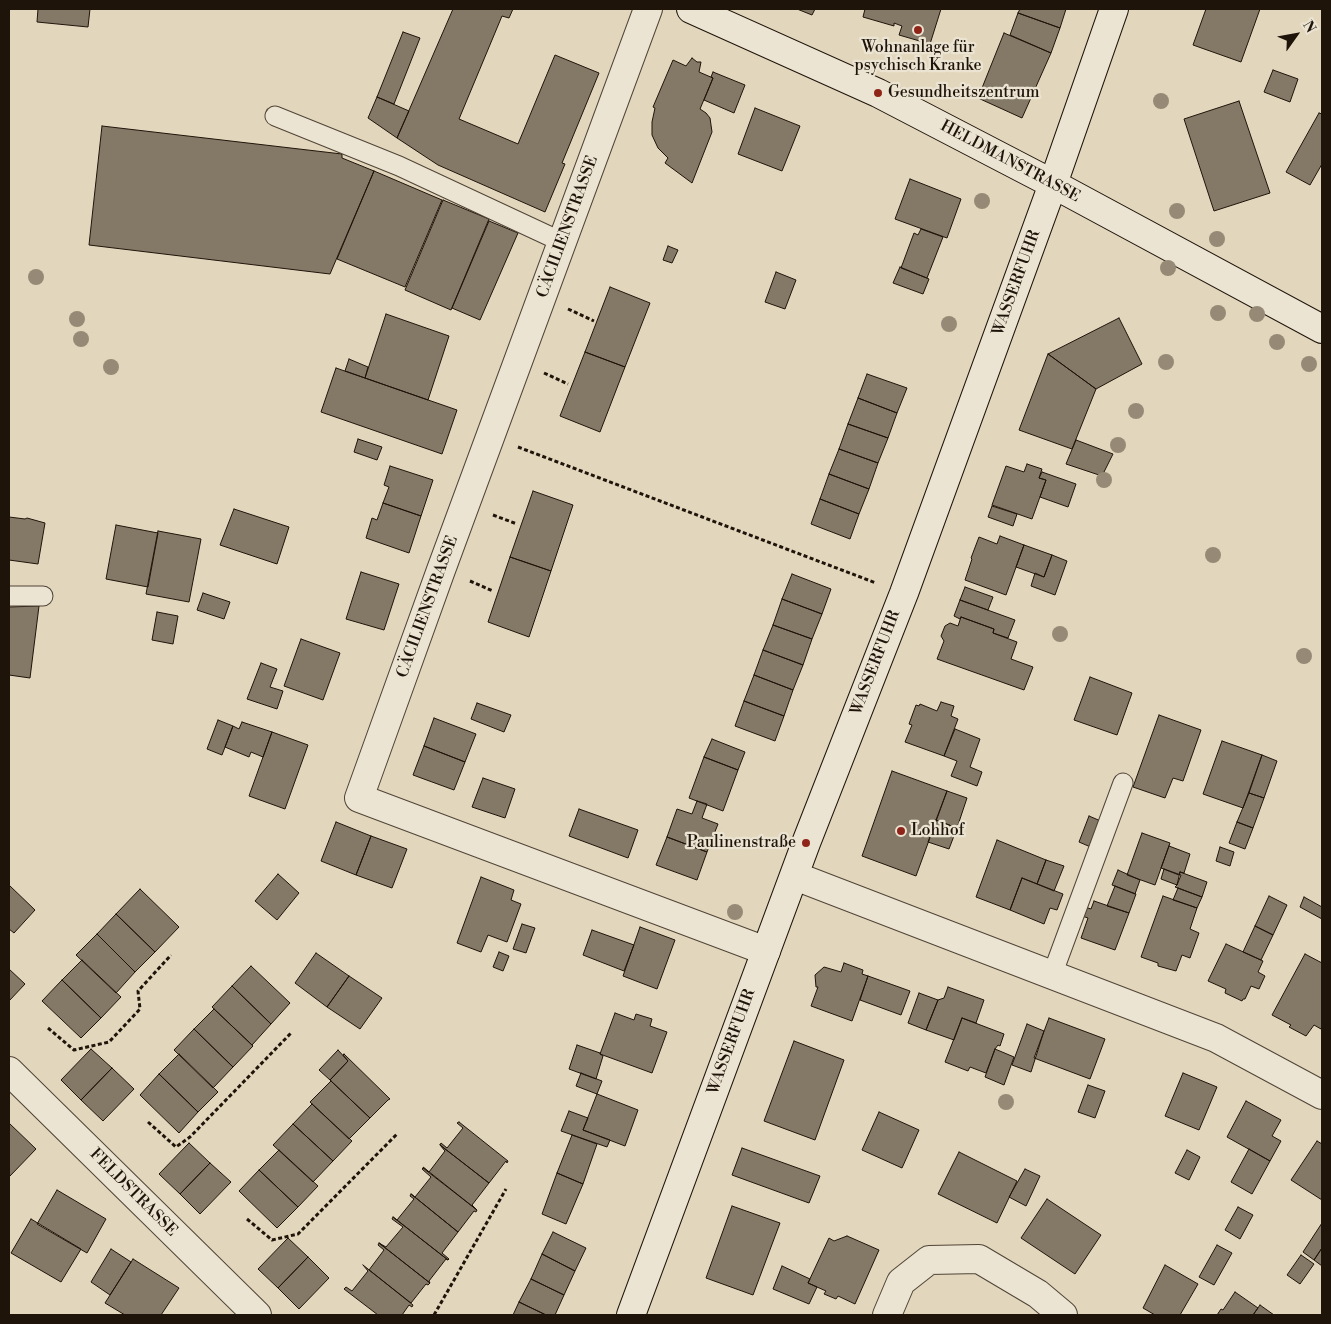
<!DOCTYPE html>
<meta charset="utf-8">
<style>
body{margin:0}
#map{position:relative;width:1331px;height:1324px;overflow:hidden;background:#e2d6bc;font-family:"Libre Bodoni",serif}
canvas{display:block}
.frame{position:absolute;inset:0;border:10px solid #1f140a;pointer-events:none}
.north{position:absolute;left:1271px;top:10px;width:50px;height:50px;-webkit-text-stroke:4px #ece4d3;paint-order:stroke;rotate:58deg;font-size:14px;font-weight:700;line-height:20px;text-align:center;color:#1f140a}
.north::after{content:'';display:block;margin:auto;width:18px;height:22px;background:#1f140a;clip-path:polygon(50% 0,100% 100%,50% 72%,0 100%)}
</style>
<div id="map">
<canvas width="1331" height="1324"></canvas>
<div class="frame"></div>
<div class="north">N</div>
</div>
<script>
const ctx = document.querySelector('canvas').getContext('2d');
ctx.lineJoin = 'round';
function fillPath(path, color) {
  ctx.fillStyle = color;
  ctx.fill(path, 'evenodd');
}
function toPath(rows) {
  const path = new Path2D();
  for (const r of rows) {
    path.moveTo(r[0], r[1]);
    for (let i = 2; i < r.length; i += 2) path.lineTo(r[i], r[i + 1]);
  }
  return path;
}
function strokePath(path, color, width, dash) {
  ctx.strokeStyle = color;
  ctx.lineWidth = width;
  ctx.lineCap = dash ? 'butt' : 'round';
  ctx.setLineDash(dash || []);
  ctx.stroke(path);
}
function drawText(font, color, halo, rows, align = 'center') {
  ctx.font = font + ' "Libre Bodoni",serif';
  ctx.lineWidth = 4.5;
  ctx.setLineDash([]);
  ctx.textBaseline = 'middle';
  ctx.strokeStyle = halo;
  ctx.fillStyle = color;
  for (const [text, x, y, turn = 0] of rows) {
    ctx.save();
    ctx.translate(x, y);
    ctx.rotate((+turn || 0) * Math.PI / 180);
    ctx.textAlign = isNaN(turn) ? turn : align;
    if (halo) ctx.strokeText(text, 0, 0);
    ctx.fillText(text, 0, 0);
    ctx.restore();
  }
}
const building = toPath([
 [38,9,90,9,88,27,37,22,38,9],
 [453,9,513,9,509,18,502,16,459,119,518,144,555,55,599,73,562,163,565,164,545,212,438,165,397,138,453,9],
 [797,9,815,9,812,15,797,9],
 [865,9,941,9,930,44,899,35,902,26,894,23,894,26,863,17,865,9],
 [1020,9,1066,9,1060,28,1018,13,1020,9],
 [1206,9,1260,9,1241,62,1193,45,1206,9],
 [1018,13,1060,28,1051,53,1010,35,1018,13],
 [403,32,420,38,394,104,377,97,403,32],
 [1004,33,1051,53,1022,118,978,98,1004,33],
 [692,58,697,62,701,62,699,72,713,78,700,109,706,113,710,118,712,132,692,183,665,163,668,158,658,148,652,135,652,122,655,108,653,107,673,60,686,66,692,58],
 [1273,70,1298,79,1290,102,1264,92,1273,70],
 [713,72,745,85,734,113,704,100,713,78,711,77,713,72],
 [377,97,409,111,397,138,368,118,377,97],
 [1239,101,1270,193,1214,211,1184,119,1239,101],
 [755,108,800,126,782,171,738,154,755,108],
 [1319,113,1322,114,1322,164,1310,185,1286,172,1319,113],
 [102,126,342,154,342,158,374,171,330,274,89,245,102,126],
 [374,171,442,200,405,287,337,259,374,171],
 [910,179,961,199,947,238,895,219,910,179],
 [443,200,489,219,451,310,405,290,443,200],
 [489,221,518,233,480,320,452,308,489,221],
 [921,229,943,237,927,278,901,268,914,233,918,235,921,229],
 [668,246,678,250,672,263,663,260,668,246],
 [900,267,929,279,923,294,893,283,900,267],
 [776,272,796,280,785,309,765,302,776,272],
 [610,287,650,303,625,367,585,352,610,287],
 [386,314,449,336,428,400,365,378,386,314],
 [1119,318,1142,364,1096,389,1048,354,1119,318],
 [585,352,625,367,600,432,560,416,585,352],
 [1048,354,1096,389,1072,449,1019,430,1048,354],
 [349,359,368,367,365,378,345,371,349,359],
 [336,368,457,410,442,454,321,412,336,368],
 [867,374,907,388,897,413,858,398,867,374],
 [858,398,897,413,888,438,848,424,858,398],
 [848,424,888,438,878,463,839,449,848,424],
 [358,439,382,447,377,460,354,452,358,439],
 [1076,440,1113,454,1102,476,1066,464,1076,440],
 [839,449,878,463,869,489,829,474,839,449],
 [1027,464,1042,469,1039,478,1046,480,1032,519,992,505,1006,466,1024,472,1027,464],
 [390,466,433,480,421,516,383,503,389,487,384,485,390,466],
 [1042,472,1076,484,1068,507,1040,497,1046,480,1039,478,1042,472],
 [829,474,869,489,859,514,820,499,829,474],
 [533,491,573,505,551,571,510,557,533,491],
 [820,499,859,514,850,539,811,524,820,499],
 [383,503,421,516,409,553,366,538,372,518,377,520,383,503],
 [992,506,1017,514,1013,526,988,517,992,506],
 [234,509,289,527,277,564,220,545,234,509],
 [9,517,25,519,27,518,45,523,38,564,9,560,9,517],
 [116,525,158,533,148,587,106,579,116,525],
 [158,531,201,539,189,602,146,594,158,531],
 [1000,536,1024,545,1006,595,965,580,972,559,971,558,979,537,997,544,1000,536],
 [1024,545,1052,555,1044,577,1016,567,1024,545],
 [1052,555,1067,561,1055,595,1031,586,1035,573,1044,577,1052,555],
 [510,557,551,571,529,637,488,622,510,557],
 [361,572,399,584,384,630,346,619,361,572],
 [792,574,831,589,822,614,782,599,792,574],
 [965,587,993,597,988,610,960,600,965,587],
 [203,593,230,602,224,619,197,610,203,593],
 [782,599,822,614,812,639,773,625,782,599],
 [960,600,1015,620,1008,638,993,633,994,629,961,617,960,619,954,616,960,600],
 [39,606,30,678,9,675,9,607,39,606],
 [157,612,178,616,173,644,152,640,157,612],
 [961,617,994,629,993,633,1017,642,1011,659,1033,667,1024,690,937,659,944,641,941,636,945,626,950,623,958,626,961,617],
 [773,625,812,639,803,665,763,650,773,625],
 [301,639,340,653,323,700,284,686,301,639],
 [763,650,803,665,793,690,754,675,763,650],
 [261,663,277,669,270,687,283,691,277,709,247,699,261,663],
 [754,675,793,690,784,716,744,701,754,675],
 [1090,677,1132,693,1117,735,1074,720,1090,677],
 [744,701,784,716,775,741,735,726,744,701],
 [941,702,954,706,951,716,958,719,944,756,905,742,912,725,909,724,916,705,919,706,920,704,937,711,941,702],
 [477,703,511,715,504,732,471,719,477,703],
 [1159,715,1201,730,1183,781,1173,778,1165,798,1133,787,1159,715],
 [434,718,476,734,465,762,424,746,434,718],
 [218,720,233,726,222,755,207,749,218,720],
 [242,722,272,732,263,757,251,752,249,757,225,747,233,726,239,729,242,722],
 [955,729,980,739,970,767,982,772,977,786,951,776,957,761,944,756,955,729],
 [272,732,308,745,285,809,249,796,272,732],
 [712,739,745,752,738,770,704,757,712,739],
 [1222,741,1262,755,1243,808,1203,794,1222,741],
 [424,746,465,762,454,790,413,775,424,746],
 [1262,755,1277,761,1264,798,1249,793,1262,755],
 [704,757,738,770,723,811,689,798,704,757],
 [892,771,947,791,916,876,862,856,892,771],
 [483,778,515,789,505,818,472,807,483,778],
 [947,791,967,798,957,828,936,820,947,791],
 [1249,793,1264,798,1253,828,1237,822,1249,793],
 [697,801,707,804,702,818,718,824,707,852,667,837,677,809,692,814,697,801],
 [579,809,638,830,628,858,569,836,579,809],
 [1089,816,1103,822,1093,848,1079,842,1089,816],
 [936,820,957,828,949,849,928,842,936,820],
 [336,822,371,836,356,875,321,861,336,822],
 [1237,822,1253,828,1245,849,1229,843,1237,822],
 [1142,833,1170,843,1155,885,1127,875,1142,833],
 [371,836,407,849,392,888,356,875,371,836],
 [667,837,707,852,697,880,656,865,667,837],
 [997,840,1046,860,1037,884,1022,878,1010,910,976,897,997,840],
 [1169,846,1190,854,1184,873,1180,872,1179,875,1161,868,1169,846],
 [1220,847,1234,852,1230,866,1216,861,1220,847],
 [1046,860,1064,866,1054,891,1037,884,1046,860],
 [1164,869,1181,875,1177,885,1161,879,1164,869],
 [1118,870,1140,880,1135,894,1112,885,1118,870],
 [1180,872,1207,882,1202,897,1175,887,1177,885,1180,872],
 [278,874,299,893,277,920,255,901,278,874],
 [481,877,514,890,511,900,521,904,507,942,488,935,481,952,457,943,481,877],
 [1022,878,1063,894,1057,910,1050,908,1044,924,1010,910,1022,878],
 [9,885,35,910,14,933,9,929,9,885],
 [1115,886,1136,894,1129,913,1107,906,1115,886],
 [1178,888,1202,897,1197,908,1173,900,1178,888],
 [140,889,179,927,155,952,116,914,140,889],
 [1163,896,1197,908,1190,929,1199,933,1190,958,1182,955,1176,971,1158,966,1158,963,1141,957,1163,896],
 [1269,896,1287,905,1273,935,1255,926,1269,896],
 [1304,897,1322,907,1322,919,1300,907,1304,897],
 [1094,901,1129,913,1115,950,1081,938,1088,918,1082,916,1085,907,1091,909,1094,901],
 [116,914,155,952,135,972,97,934,116,914],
 [522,924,535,928,526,953,513,949,522,924],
 [1255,926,1273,935,1261,960,1243,952,1255,926],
 [640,927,675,940,657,989,623,976,640,927],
 [592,930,634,945,624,971,583,955,592,930],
 [97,934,135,972,116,993,76,955,97,934],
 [1226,944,1263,961,1258,972,1265,976,1259,989,1251,986,1245,999,1243,999,1242,1001,1225,993,1226,989,1208,981,1226,944],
 [499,952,509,956,503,971,493,967,499,952],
 [316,953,349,976,327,1007,295,983,316,953],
 [1305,954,1322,963,1322,1027,1321,1029,1314,1025,1306,1036,1289,1027,1291,1025,1272,1015,1305,954],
 [82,960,121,997,101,1018,62,980,82,960],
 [844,963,863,970,862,974,868,976,852,1021,811,1006,818,987,816,987,815,975,824,967,841,972,844,963],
 [251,966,290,1003,271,1024,232,986,251,966],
 [9,969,25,984,9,1001,9,969],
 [349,976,382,998,360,1029,327,1007,349,976],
 [868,976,910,991,901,1015,860,1000,868,976],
 [62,980,101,1018,81,1038,42,1001,62,980],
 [232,986,271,1024,252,1045,212,1007,232,986],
 [948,987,984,1000,976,1023,962,1018,954,1040,926,1030,938,1000,944,998,948,987],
 [919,993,938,1000,926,1030,908,1023,919,993],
 [214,1009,253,1046,233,1067,194,1029,214,1009],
 [615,1013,634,1020,636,1014,652,1019,650,1026,667,1032,652,1073,600,1054,615,1013],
 [962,1018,1004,1034,1000,1046,998,1045,995,1049,986,1073,970,1067,968,1071,945,1062,962,1018],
 [1049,1018,1105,1039,1090,1079,1034,1058,1049,1018],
 [1027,1024,1044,1031,1031,1072,1012,1065,1027,1024],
 [194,1029,233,1067,213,1088,174,1050,194,1029],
 [794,1041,844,1060,815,1140,764,1121,794,1041],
 [577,1045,600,1053,600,1054,603,1056,596,1079,569,1069,577,1045],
 [91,1049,112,1068,81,1100,61,1080,91,1049],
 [995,1049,1014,1057,1004,1085,985,1077,995,1049],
 [338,1050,348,1061,330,1080,319,1070,338,1050],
 [179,1054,218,1092,198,1112,159,1074,179,1054],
 [344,1054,390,1099,388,1100,370,1118,330,1080,348,1061,343,1055,344,1054],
 [112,1068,134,1089,103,1121,81,1100,112,1068],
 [581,1073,602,1081,597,1094,576,1086,581,1073],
 [1183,1073,1217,1087,1199,1130,1165,1116,1183,1073],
 [159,1074,198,1112,179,1133,140,1095,159,1074],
 [331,1081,370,1118,349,1139,310,1102,331,1081],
 [1088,1085,1105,1091,1095,1118,1078,1112,1088,1085],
 [597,1094,638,1110,625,1146,583,1130,597,1094],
 [1246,1101,1281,1120,1272,1136,1281,1141,1270,1161,1227,1137,1246,1101],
 [312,1104,352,1141,333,1161,293,1124,312,1104],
 [569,1111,588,1118,583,1130,610,1140,607,1147,561,1131,569,1111],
 [879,1112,919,1130,902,1168,862,1150,879,1112],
 [459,1122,508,1161,507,1163,506,1161,489,1183,440,1145,441,1143,447,1148,463,1128,457,1123,459,1122],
 [9,1123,36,1149,10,1176,9,1175,9,1123],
 [293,1124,333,1161,313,1182,273,1145,293,1124],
 [572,1135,597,1144,583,1184,557,1173,572,1135],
 [1317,1141,1322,1144,1322,1200,1291,1180,1317,1141],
 [189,1143,210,1163,180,1194,159,1174,189,1143],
 [440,1145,489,1183,472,1205,477,1210,423,1167,429,1172,445,1151,440,1145],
 [742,1148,820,1176,809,1203,732,1175,742,1148],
 [1249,1149,1270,1161,1252,1194,1231,1182,1249,1149],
 [279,1150,318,1186,298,1207,259,1170,279,1150],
 [1187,1150,1200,1157,1189,1180,1175,1173,1187,1150],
 [959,1152,1017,1181,997,1223,938,1194,959,1152],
 [210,1163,231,1182,200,1214,180,1194,210,1163],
 [423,1168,477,1210,476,1212,474,1211,458,1232,411,1194,415,1197,431,1177,422,1169,423,1168],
 [1025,1169,1040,1176,1026,1206,1009,1197,1025,1169],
 [259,1170,298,1207,277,1228,239,1191,259,1170],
 [557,1173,583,1184,566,1224,542,1214,557,1173],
 [57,1190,106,1219,87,1253,37,1224,57,1190],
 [411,1194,458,1232,442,1253,449,1259,448,1260,393,1217,397,1220,414,1199,410,1196,411,1194],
 [1047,1199,1101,1235,1075,1274,1021,1238,1047,1199],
 [732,1206,780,1223,753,1295,706,1278,732,1206],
 [1238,1207,1253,1215,1240,1239,1225,1230,1238,1207],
 [393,1217,448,1260,446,1259,429,1281,430,1283,379,1243,386,1247,403,1227,392,1219,393,1217],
 [31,1219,81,1249,61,1282,11,1253,31,1219],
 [1322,1223,1322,1248,1314,1260,1303,1252,1322,1223],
 [553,1232,586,1248,575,1271,542,1254,553,1232],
 [847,1236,879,1250,855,1304,838,1296,836,1299,824,1294,826,1291,808,1283,829,1238,834,1241,847,1236],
 [288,1238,308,1257,278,1288,258,1269,288,1238],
 [379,1243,430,1283,428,1285,426,1284,411,1303,369,1270,384,1250,378,1245,379,1243],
 [1217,1245,1232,1253,1214,1285,1199,1277,1217,1245],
 [1322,1248,1322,1266,1314,1260,1322,1248],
 [111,1249,131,1262,110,1295,91,1282,111,1249],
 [542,1254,575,1271,564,1295,531,1279,542,1254],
 [1301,1255,1314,1264,1300,1284,1287,1275,1301,1255],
 [308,1257,329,1278,299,1309,278,1288,308,1257],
 [133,1259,179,1288,161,1315,125,1315,105,1303,133,1259],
 [363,1265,413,1305,412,1307,409,1305,402,1315,378,1315,344,1289,346,1287,352,1291,368,1271,363,1265],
 [1165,1265,1198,1284,1180,1315,1155,1315,1143,1308,1165,1265],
 [782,1266,810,1279,808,1283,817,1287,809,1304,773,1289,782,1266],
 [531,1279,564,1295,555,1315,546,1315,519,1302,531,1279],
 [1235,1292,1258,1308,1253,1315,1217,1315,1221,1309,1223,1310,1235,1292],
 [519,1302,546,1315,513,1315,519,1302],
 [1260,1305,1274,1315,1253,1315,1260,1305]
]);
fillPath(building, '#847967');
strokePath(building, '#1f140a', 1);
const lane = toPath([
 [275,116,399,166,562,242],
 [9,596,43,596],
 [1052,975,1123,783]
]);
const street = toPath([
 [648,9,441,570,359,798,766,951],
 [795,876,1216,1038,1322,1095],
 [9,1071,257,1315],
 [887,1315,901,1282,929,1260,979,1259,1038,1294,1063,1315]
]);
const secondary = toPath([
 [691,9,878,93,1053,184,1322,329],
 [631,1315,806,843,904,593,1053,184,1114,9]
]);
strokePath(lane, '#504436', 21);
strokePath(street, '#504436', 30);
strokePath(secondary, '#1f140a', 30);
strokePath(toPath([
 [568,309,594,321],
 [544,373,568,384],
 [518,447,876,583],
 [493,515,517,524],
 [470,581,493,591],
 [48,1028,74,1050,109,1042,140,1009,138,991,171,955],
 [148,1122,176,1147,190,1137,292,1032],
 [247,1219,272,1240,298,1234,398,1133],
 [434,1315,506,1189]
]), '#1f140a', 3, [4, 2.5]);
strokePath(lane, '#ece4d3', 19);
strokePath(street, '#ece4d3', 28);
strokePath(secondary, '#ece4d3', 28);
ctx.fillStyle = '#968a77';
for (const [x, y] of [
 [1161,101],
 [982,201],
 [1177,211],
 [1217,239],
 [1168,268],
 [36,277],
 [1218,313],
 [1257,314],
 [77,319],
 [949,324],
 [81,339],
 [1277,342],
 [1166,362],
 [1309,364],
 [111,367],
 [1136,411],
 [1118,445],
 [1104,480],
 [1213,555],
 [1060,634],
 [1304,656],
 [735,912],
 [1006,1102]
]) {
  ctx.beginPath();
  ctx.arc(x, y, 8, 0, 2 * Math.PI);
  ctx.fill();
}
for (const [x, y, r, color] of [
 [918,30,5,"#8f2418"],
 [878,93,5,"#8f2418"],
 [901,831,5,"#8f2418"],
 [806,843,5,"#8f2418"]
]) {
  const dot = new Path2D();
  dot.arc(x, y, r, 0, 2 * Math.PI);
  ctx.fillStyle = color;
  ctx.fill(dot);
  strokePath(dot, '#ece4d3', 2);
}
drawText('16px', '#1f140a', '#ece4d3', [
 ["Wohnanlage für",918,48,"center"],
 ["psychisch Kranke",918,66,"center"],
 ["Gesundheitszentrum",888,93],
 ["Lohhof",911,831],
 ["Paulinenstraße",796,843,"right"]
], 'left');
drawText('16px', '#1f140a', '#ece4d3', [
 ["HELDMANSTRASSE",1010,162,28],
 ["CÄCILIENSTRASSE",568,227,-70],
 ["WASSERFUHR",1017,283,-70],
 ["CÄCILIENSTRASSE",428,607,-70],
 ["WASSERFUHR",876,663,-69],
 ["WASSERFUHR",732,1042,-70],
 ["FELDSTRASSE",133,1193,45]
]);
</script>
